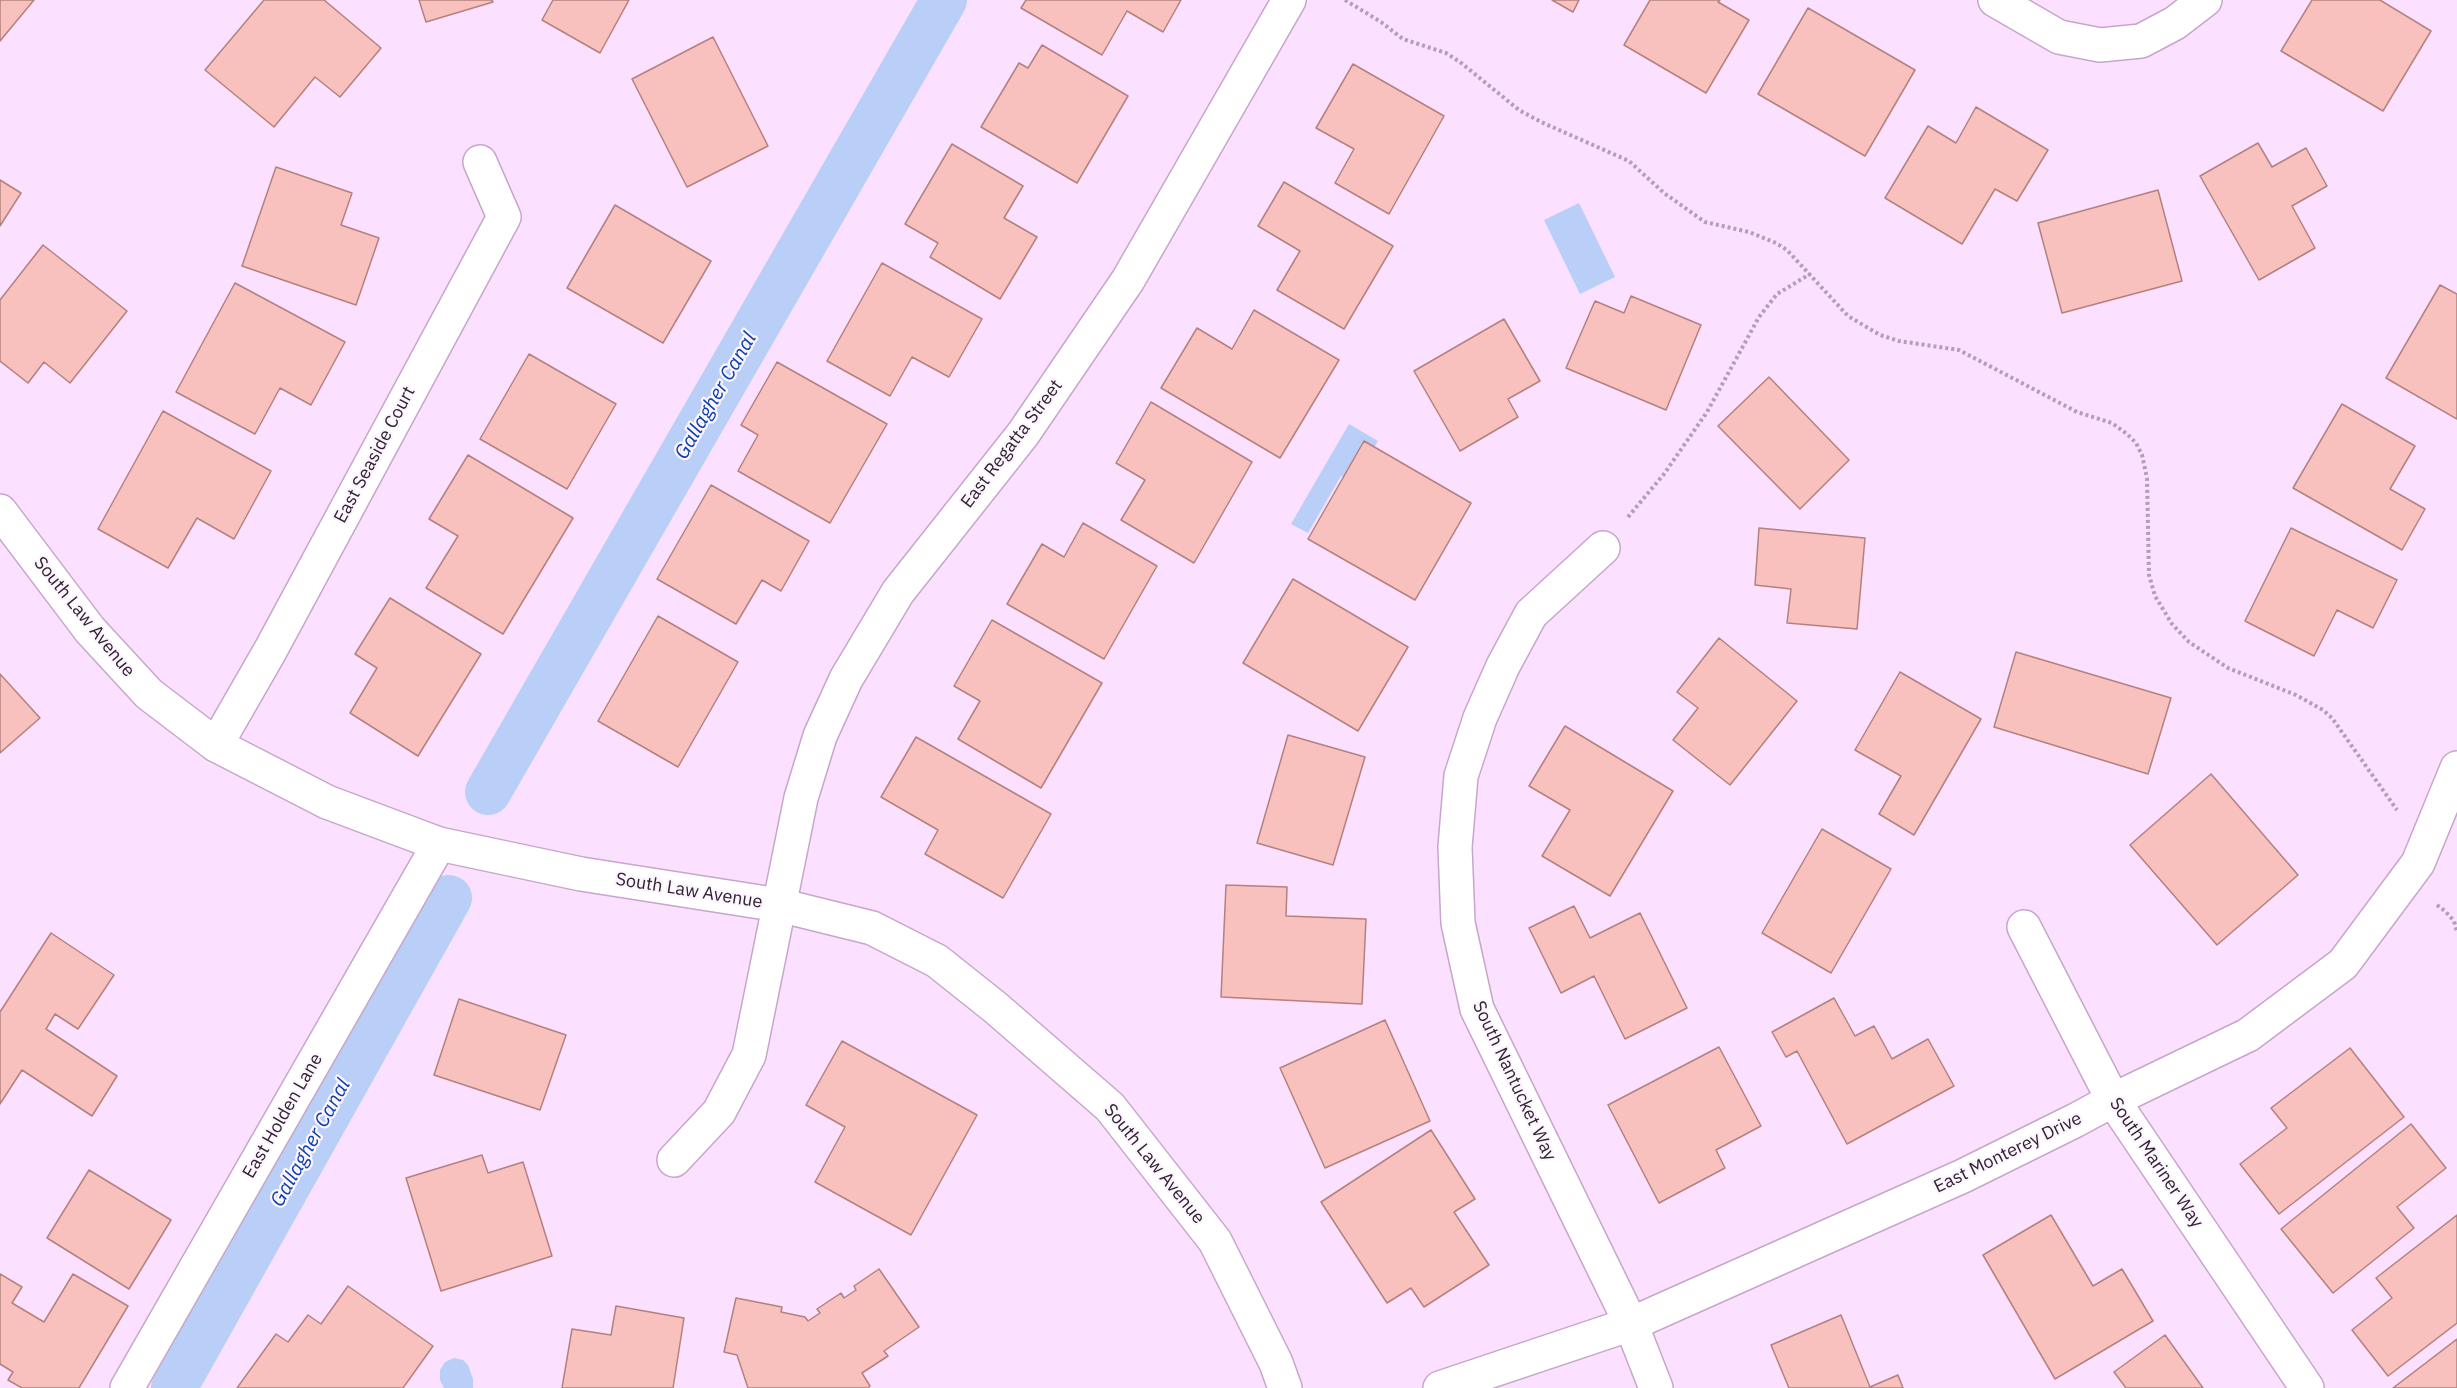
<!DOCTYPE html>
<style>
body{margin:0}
canvas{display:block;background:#fbe0ff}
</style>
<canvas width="2457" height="1388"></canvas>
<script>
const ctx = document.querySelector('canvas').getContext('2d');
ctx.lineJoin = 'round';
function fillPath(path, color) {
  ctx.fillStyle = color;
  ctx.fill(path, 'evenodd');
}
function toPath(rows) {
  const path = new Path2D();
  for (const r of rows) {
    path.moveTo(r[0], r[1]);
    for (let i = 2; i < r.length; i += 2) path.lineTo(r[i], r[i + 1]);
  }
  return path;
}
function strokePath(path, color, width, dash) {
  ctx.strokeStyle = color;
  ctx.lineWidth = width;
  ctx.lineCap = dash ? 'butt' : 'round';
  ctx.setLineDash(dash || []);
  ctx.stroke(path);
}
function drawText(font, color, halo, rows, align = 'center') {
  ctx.font = font + ' "IBM Plex Sans",sans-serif';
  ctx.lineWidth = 4.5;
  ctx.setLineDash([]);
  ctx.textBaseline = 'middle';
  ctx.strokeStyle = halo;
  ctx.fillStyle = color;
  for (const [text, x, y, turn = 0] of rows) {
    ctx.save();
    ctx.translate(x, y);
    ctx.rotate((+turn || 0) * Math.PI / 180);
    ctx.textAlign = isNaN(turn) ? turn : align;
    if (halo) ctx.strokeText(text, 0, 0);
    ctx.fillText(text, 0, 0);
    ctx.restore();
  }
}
fillPath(toPath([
 [1579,203,1615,277,1580,294,1544,220],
 [1349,424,1378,441,1353,483,1341,476,1308,533,1291,524],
 [454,1358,463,1360,468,1365,473,1379,473,1388,444,1388,440,1380,440,1370,445,1362]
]), '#b9cff7');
strokePath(toPath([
 [488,792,944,0],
 [174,1388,449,898]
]), '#b9cff7', 46);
const building = toPath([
 [0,0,34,0,0,41,0,0],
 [264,0,324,0,381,48,340,97,315,77,274,127,205,70,264,0],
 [419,0,492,0,493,2,426,22,419,0],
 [553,0,629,0,600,53,542,20,553,0],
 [1026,0,1181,0,1163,32,1127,11,1102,55,1021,8,1026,0],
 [1552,0,1579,0,1573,12,1552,0],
 [1650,0,1720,0,1718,2,1749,20,1706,93,1624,45,1650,0],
 [2312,0,2380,0,2431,31,2383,111,2281,51,2312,0],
 [1808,8,1915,70,1865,156,1758,94,1808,8],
 [713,37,768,146,687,187,632,79,713,37],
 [1042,45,1128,96,1077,183,981,127,1019,63,1028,68,1042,45],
 [1353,64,1444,116,1389,214,1335,183,1354,149,1316,128,1353,64],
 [1976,107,2048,150,2017,201,1995,189,1962,244,1885,198,1928,126,1956,143,1976,107],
 [2258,143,2272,167,2306,148,2327,186,2292,206,2315,248,2259,280,2200,176,2258,143],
 [952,144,1023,186,1004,218,1037,237,1000,299,930,257,938,243,905,224,952,144],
 [276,167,352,193,341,225,379,238,356,305,242,266,276,167],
 [0,180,21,193,0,226,0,180],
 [1284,182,1393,246,1344,329,1277,290,1300,251,1258,226,1284,182],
 [2158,190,2182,281,2062,313,2038,223,2158,190],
 [615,205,711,261,663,343,567,288,615,205],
 [43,245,127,311,70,383,44,362,28,383,0,361,0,300,43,245],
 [882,263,982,319,949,377,912,357,890,396,827,361,882,263],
 [235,283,345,342,311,405,280,388,255,434,176,392,235,283],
 [2440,285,2457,294,2457,419,2386,378,2440,285],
 [1631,296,1701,325,1666,410,1566,368,1595,301,1624,313,1631,296],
 [1254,310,1339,360,1280,458,1161,388,1197,328,1232,349,1254,310],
 [1504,319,1540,381,1508,399,1518,417,1460,451,1414,371,1504,319],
 [529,354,616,404,567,489,480,439,529,354],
 [777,362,887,424,830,523,738,471,758,435,741,425,777,362],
 [1769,377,1849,460,1800,509,1718,426,1769,377],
 [1151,402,1252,462,1194,563,1121,520,1145,480,1116,463,1151,402],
 [2342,404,2415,446,2390,489,2425,509,2402,550,2293,488,2342,404],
 [163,411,271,471,234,539,197,518,168,568,98,529,163,411],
 [1364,441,1471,503,1415,600,1308,539,1364,441],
 [468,455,573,518,503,634,426,588,458,536,429,519,468,455],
 [711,485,809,541,781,591,762,580,736,624,657,579,711,485],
 [1083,523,1157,566,1104,659,1007,604,1042,544,1064,557,1083,523],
 [1759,528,1865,538,1857,629,1787,623,1791,589,1755,585,1759,528],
 [2291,528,2397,580,2373,628,2337,610,2314,656,2245,621,2291,528],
 [1293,579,1408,647,1358,731,1243,663,1293,579],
 [390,598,481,654,418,756,350,713,377,668,355,654,390,598],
 [658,616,738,662,678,767,598,721,658,616],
 [992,620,1102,683,1041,788,958,739,980,701,954,686,992,620],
 [1719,638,1797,701,1730,785,1673,740,1698,708,1677,692,1719,638],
 [2016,652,2171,698,2148,774,1994,727,2016,652],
 [1900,672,1981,719,1914,835,1879,814,1901,776,1855,750,1900,672],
 [0,674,40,718,0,753,0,674],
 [1565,726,1673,791,1610,896,1542,856,1570,810,1529,786,1565,726],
 [1288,735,1365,757,1333,865,1257,843,1288,735],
 [916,737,1051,814,1003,898,925,854,938,830,881,797,916,737],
 [2211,774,2298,875,2217,945,2130,845,2211,774],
 [1822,829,1891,869,1831,973,1762,933,1822,829],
 [1226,885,1287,887,1286,916,1366,919,1362,1004,1221,997,1226,885],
 [1574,906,1590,938,1640,913,1687,1008,1625,1039,1594,976,1561,993,1529,928,1574,906],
 [51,933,114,975,78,1029,55,1014,46,1029,117,1076,92,1116,22,1070,0,1104,0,1012,51,933],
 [1834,998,1855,1036,1874,1026,1892,1059,1928,1039,1954,1086,1847,1144,1797,1051,1786,1057,1772,1032,1834,998],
 [459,999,566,1035,540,1110,434,1075,459,999],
 [1385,1020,1430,1121,1325,1168,1280,1068,1385,1020],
 [842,1041,977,1115,911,1235,815,1182,845,1127,806,1105,842,1041],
 [1719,1047,1761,1126,1716,1150,1725,1168,1659,1203,1608,1105,1719,1047],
 [2350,1048,2404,1117,2279,1214,2240,1164,2287,1128,2271,1108,2350,1048],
 [2411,1124,2446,1168,2397,1207,2414,1228,2333,1293,2281,1229,2411,1124],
 [1431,1130,1475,1199,1454,1212,1489,1265,1424,1307,1411,1288,1387,1303,1321,1202,1431,1130],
 [482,1155,488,1173,523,1162,552,1256,441,1291,406,1178,482,1155],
 [89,1170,171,1220,129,1289,47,1238,89,1170],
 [2051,1215,2093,1286,2122,1269,2153,1321,2055,1379,1983,1255,2051,1215],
 [2457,1215,2457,1323,2388,1376,2352,1330,2392,1298,2376,1278,2457,1215],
 [879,1269,919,1327,884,1351,888,1356,862,1373,870,1386,868,1388,748,1388,737,1355,724,1352,736,1298,782,1307,781,1312,805,1317,808,1321,820,1313,817,1309,841,1293,844,1298,856,1290,854,1286,879,1269],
 [0,1274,22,1287,12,1303,44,1322,73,1274,128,1306,79,1388,22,1388,8,1380,13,1372,0,1364,0,1274],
 [348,1286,433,1346,403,1388,237,1388,276,1334,288,1342,308,1315,321,1324,348,1286],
 [616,1306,684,1318,673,1388,562,1388,572,1329,611,1335,616,1306],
 [1841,1315,1870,1387,1898,1375,1903,1388,1789,1388,1771,1345,1841,1315],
 [2165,1335,2203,1388,2126,1388,2114,1372,2165,1335],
 [2457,1339,2457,1388,2393,1388,2457,1339]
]);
fillPath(building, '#f8c1be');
strokePath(building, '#b4817e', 1.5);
const minor = toPath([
 [1995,0,2059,37,2100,45,2141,41,2175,23,2205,0],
 [1603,548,1531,614,1503,666,1480,718,1461,776,1455,847,1458,923,1477,1009,1631,1324,1656,1388],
 [216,745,270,651,504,217,480,162],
 [2024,927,2113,1100,2307,1388],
 [674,1160,719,1112,749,1055,801,798,820,736,846,679,898,592,1023,434,1128,280,1289,0],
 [127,1388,439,844],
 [1440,1388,1631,1324,1963,1176,2076,1120,2113,1100,2248,1035,2343,964,2418,863,2457,768]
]);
const tertiary = toPath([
 [0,511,90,630,149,694,216,745,327,802,439,844,581,874,779,905,872,928,937,961,996,1008,1110,1107,1215,1241,1276,1363,1285,1388]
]);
strokePath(minor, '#c7a6cb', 36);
strokePath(tertiary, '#c7a6cb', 36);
strokePath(toPath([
 [1345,0,1381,22,1403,39,1446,53,1460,62,1519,110,1541,122,1629,161,1664,193,1705,222,1749,232,1776,243,1787,250,1848,316,1880,335,1899,341,1959,350,2077,412,2112,423,2127,434,2136,443,2142,455,2147,478,2149,575,2155,596,2172,624,2189,642,2228,668,2296,695,2323,710,2332,718,2397,810],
 [1628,517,1664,474,1707,412,1759,317,1777,294,1810,274],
 [2437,905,2445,911,2454,921,2457,932]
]), '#b39eb7', 4, [3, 3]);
strokePath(minor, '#fff', 33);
strokePath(tertiary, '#fff', 33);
drawText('18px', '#2f2331', '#fcf5fd', [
 ["East Regatta Street",1012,444,-53],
 ["East Seaside Court",375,455,-62],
 ["South Law Avenue",84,617,51],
 ["South Law Avenue",689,891,9],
 ["South Nantucket Way",1514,1081,65],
 ["East Holden Lane",283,1116,-60],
 ["East Monterey Drive",2008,1153,-26],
 ["South Mariner Way",2156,1163,56],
 ["South Law Avenue",1154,1164,51]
]);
drawText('italic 20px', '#0a40ad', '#fcf5fd', [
 ["Gallagher Canal",716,396,-60],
 ["Gallagher Canal",311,1143,-61]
]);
</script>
